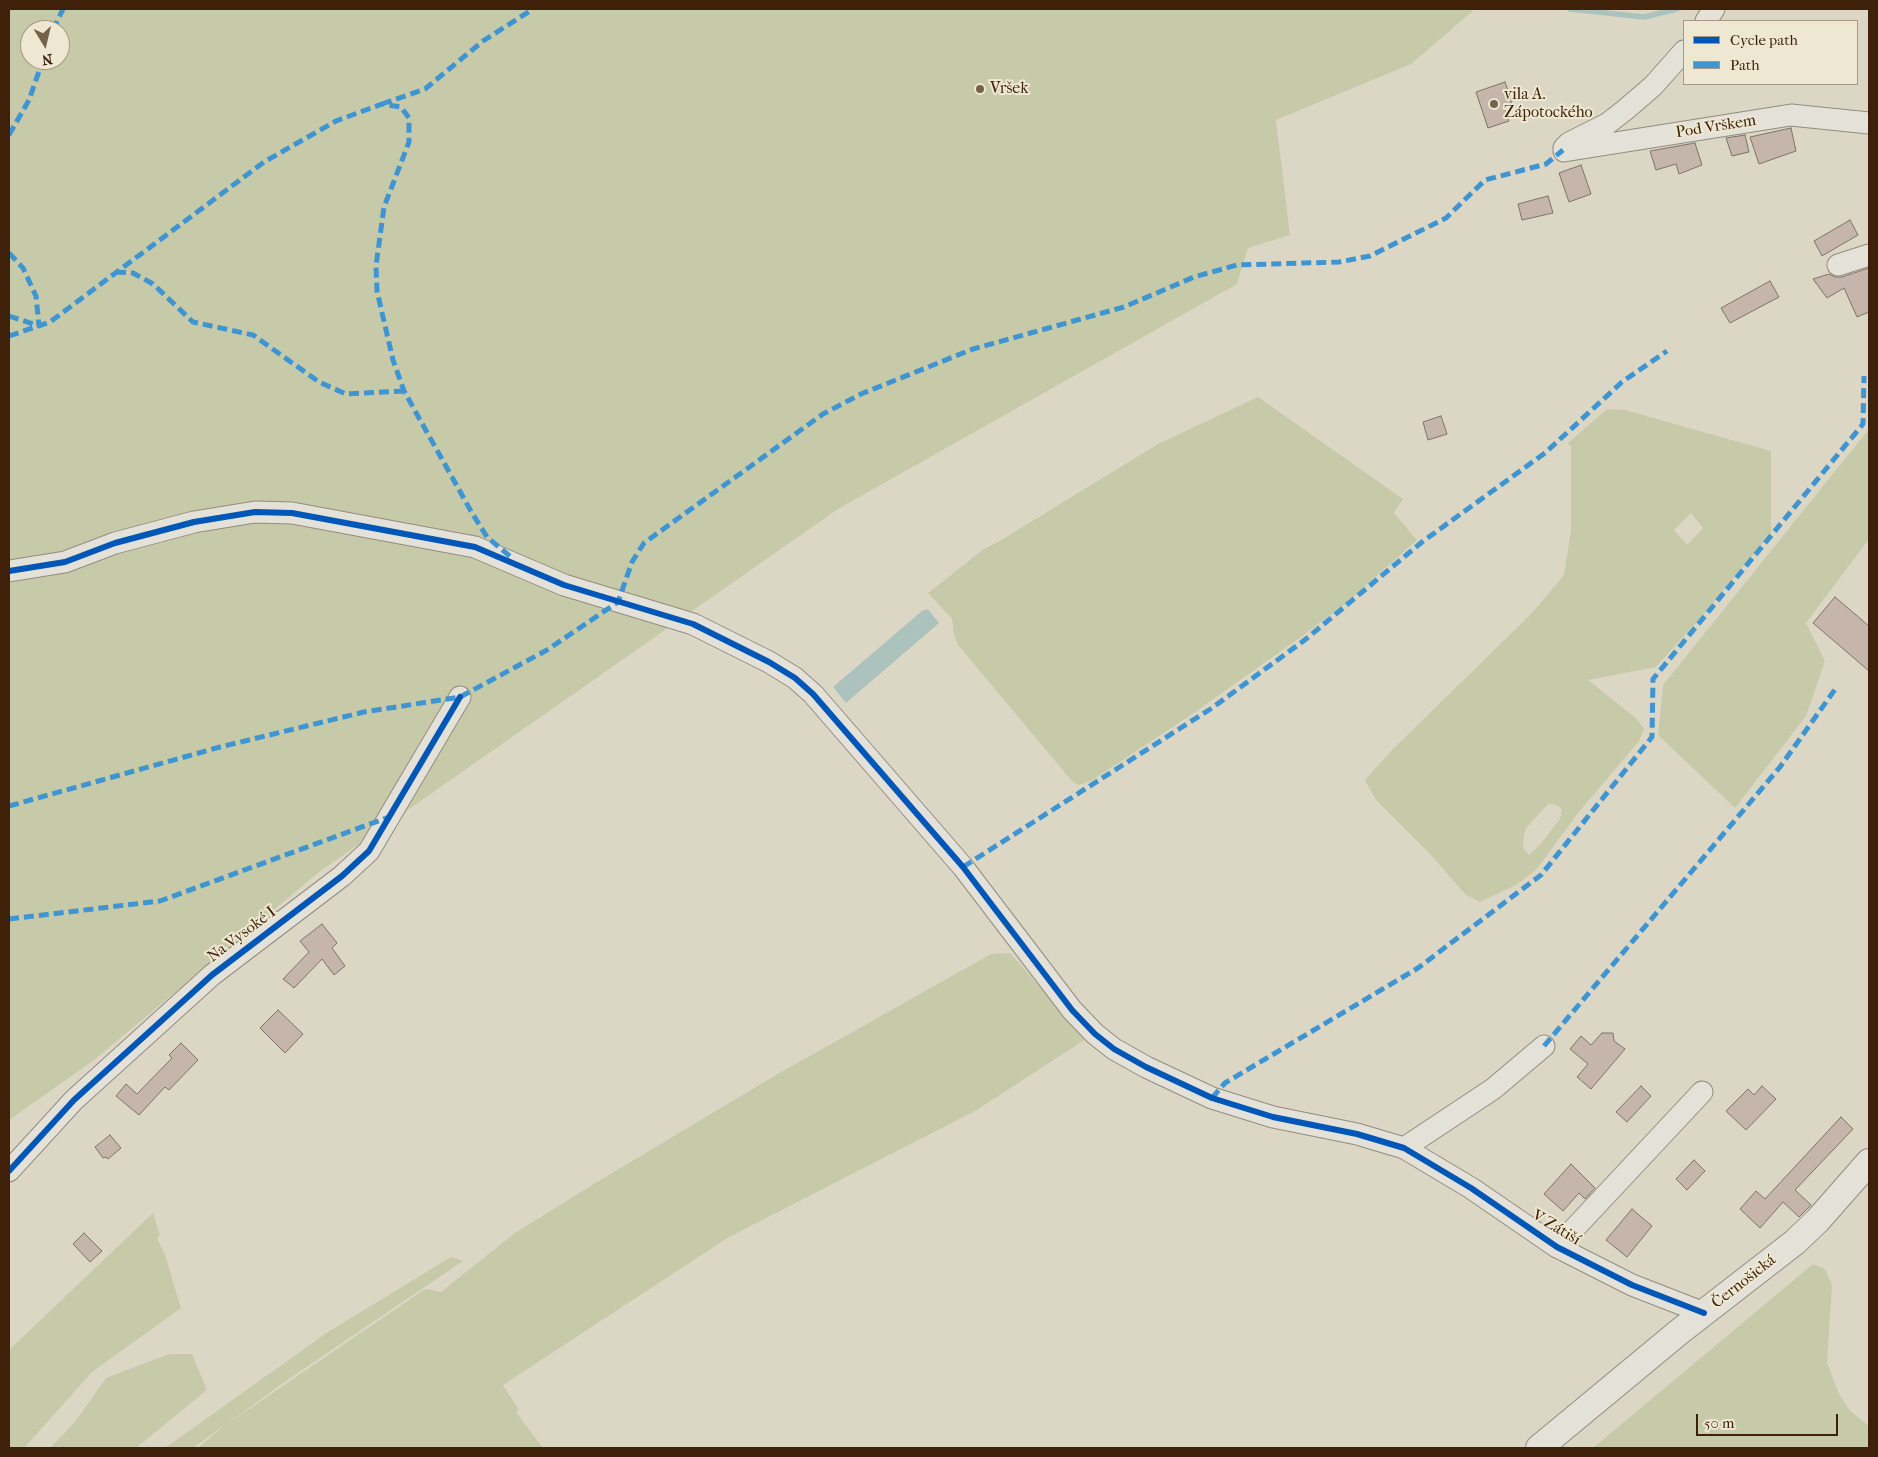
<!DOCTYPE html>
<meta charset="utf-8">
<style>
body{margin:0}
#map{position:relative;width:1878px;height:1457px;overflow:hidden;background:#dcd7c5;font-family:"IM FELL French Canon",serif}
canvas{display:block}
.frame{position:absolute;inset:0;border:10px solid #3f210a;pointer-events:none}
.legend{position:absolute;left:1683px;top:20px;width:175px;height:65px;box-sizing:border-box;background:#eee8d3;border:1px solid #a89883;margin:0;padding:6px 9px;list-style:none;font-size:15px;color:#3f210a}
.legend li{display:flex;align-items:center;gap:10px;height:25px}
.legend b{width:25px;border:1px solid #a89883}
.north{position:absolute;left:20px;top:20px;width:50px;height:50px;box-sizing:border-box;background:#eee8d3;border:1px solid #a89883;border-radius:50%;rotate:171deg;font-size:14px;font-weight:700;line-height:20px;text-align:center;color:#3f210a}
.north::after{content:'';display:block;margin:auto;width:18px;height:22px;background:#76614b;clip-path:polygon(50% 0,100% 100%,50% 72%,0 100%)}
.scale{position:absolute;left:1696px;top:1414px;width:142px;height:22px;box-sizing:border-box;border:2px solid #3f210a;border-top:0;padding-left:6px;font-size:15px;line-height:18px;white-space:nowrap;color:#3f210a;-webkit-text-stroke:4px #eee8d3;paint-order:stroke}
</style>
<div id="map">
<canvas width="1878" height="1457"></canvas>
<div class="frame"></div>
<ul class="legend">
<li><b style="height:6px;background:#0057b8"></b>Cycle path</li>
<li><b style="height:6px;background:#3f95d2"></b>Path</li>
</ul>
<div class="north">N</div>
<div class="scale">50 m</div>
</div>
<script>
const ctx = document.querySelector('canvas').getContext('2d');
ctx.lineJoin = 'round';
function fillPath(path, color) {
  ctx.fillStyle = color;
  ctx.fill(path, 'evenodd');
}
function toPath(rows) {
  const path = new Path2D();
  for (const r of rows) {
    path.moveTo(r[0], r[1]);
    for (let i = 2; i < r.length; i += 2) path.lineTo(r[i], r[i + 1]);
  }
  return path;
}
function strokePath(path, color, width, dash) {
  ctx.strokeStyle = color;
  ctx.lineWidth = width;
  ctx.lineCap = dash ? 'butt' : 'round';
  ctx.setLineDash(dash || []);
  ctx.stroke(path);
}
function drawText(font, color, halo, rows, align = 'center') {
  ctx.font = font + ' "IM FELL French Canon",serif';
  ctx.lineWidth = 4;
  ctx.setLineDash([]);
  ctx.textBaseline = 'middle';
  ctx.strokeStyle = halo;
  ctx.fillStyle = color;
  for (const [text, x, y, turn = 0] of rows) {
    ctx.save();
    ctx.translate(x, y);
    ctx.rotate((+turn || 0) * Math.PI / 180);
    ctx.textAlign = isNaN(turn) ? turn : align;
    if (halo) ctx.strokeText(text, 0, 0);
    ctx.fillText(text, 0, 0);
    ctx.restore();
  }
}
fillPath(toPath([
 [9,9,1475,9,1411,64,1276,120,1290,235,1248,248,1237,284,838,509,319,872,94,1060,9,1120],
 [30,30,60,30,60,60,30,60],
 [1258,397,1403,499,1394,513,1417,540,1345,604,1294,642,1188,717,1091,781,1078,785,1072,781,958,645,954,635,952,619,928,593,984,549,998,542,1158,444],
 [1607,409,1625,410,1771,451,1771,533,1703,615,1656,667,1588,680,1637,719,1644,729,1639,741,1578,813,1536,870,1516,885,1480,902,1466,895,1430,854,1376,800,1365,780,1392,750,1531,614,1564,575,1571,530,1571,447,1568,443],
 [1691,513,1703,528,1687,545,1674,530],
 [1549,803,1558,806,1562,810,1560,819,1539,846,1529,855,1523,848,1524,834,1527,827],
 [1869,429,1869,539,1806,623,1825,661,1806,716,1735,808,1658,735,1663,685],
 [1010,953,1086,1039,975,1111,729,1237,503,1385,519,1410,516,1412,543,1448,198,1448,225,1425,193,1448,165,1448,328,1332,451,1257,463,1261,283,1383,227,1424,425,1289,441,1292,515,1233,597,1182,776,1075,991,954],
 [153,1213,160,1235,157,1238,165,1255,181,1308,92,1372,24,1448,9,1448,9,1350],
 [1813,1264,1825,1269,1832,1285,1827,1363,1839,1394,1850,1411,1869,1426,1869,1448,1593,1448],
 [169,1354,192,1354,207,1390,136,1448,50,1448,75,1422,106,1378]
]), '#c7caa8');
fillPath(toPath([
 [928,609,939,623,846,703,833,687,922,611]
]), '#acc3bd');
strokePath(toPath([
 [1570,9,1644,17,1677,9]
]), '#acc3bd', 5.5);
const building = toPath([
 [1505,82,1512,102,1504,107,1509,121,1488,128,1476,92,1505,82],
 [1791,128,1796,151,1759,164,1750,137,1791,128],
 [1745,135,1749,152,1732,156,1726,138,1745,135],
 [1695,143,1702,165,1679,174,1676,164,1656,170,1650,151,1695,143],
 [1581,165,1591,194,1569,202,1559,173,1581,165],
 [1548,196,1553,213,1522,220,1518,204,1548,196],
 [1850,220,1858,235,1822,256,1814,241,1850,220],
 [1869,268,1869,312,1857,317,1844,288,1827,298,1813,279,1829,274,1835,277,1842,277,1869,268],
 [1770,281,1779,297,1730,323,1721,308,1770,281],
 [1441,416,1447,434,1428,440,1423,422,1441,416],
 [1835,597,1869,626,1869,671,1813,623,1835,597],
 [322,924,337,943,332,948,345,966,334,975,322,959,294,988,283,979,309,952,300,941,322,924],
 [278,1010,303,1034,285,1053,260,1028,278,1010],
 [1602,1033,1613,1033,1614,1041,1625,1049,1591,1089,1577,1077,1588,1064,1570,1049,1581,1036,1591,1045,1602,1033],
 [181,1043,198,1060,169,1090,165,1087,139,1115,116,1096,126,1084,137,1094,172,1058,169,1055,181,1043],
 [1641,1086,1651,1096,1627,1122,1616,1112,1641,1086],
 [1762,1086,1776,1099,1746,1130,1726,1111,1748,1089,1754,1095,1762,1086],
 [1841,1117,1853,1129,1795,1190,1811,1205,1799,1217,1783,1202,1760,1228,1740,1209,1756,1191,1765,1199,1841,1117],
 [110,1135,121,1148,108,1159,106,1157,103,1158,95,1147,110,1135],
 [1694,1160,1705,1171,1687,1190,1676,1179,1694,1160],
 [1571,1164,1595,1188,1585,1199,1579,1193,1563,1211,1544,1194,1571,1164],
 [1632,1209,1652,1226,1627,1257,1606,1240,1632,1209],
 [84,1233,102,1251,90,1262,73,1244,84,1233]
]);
fillPath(building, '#c5b5aa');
strokePath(building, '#7c7468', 1);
const minor = toPath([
 [1706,21,1714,9],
 [1684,51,1653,86,1625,110,1607,124,1569,143,1564,148,1564,151,1791,115,1869,123],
 [1838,265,1869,255],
 [9,571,65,562,115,543,194,522,255,512,292,513,475,547,564,585,693,624,769,662,795,678,813,694,963,867,1072,1010,1095,1034,1114,1049,1146,1067,1212,1098,1273,1117,1357,1134,1404,1148,1471,1188,1557,1247,1632,1285,1704,1313],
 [1404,1148,1493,1089,1544,1046],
 [9,1171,74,1100,212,975,342,876,369,851,460,697],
 [1557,1247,1702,1092]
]);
const tertiary = toPath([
 [1539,1448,1679,1332,1795,1242,1818,1220,1869,1162]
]);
strokePath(minor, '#938c7f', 23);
strokePath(tertiary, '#938c7f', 28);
strokePath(minor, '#e4e1d9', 21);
strokePath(tertiary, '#e4e1d9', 26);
strokePath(toPath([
 [53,30,63,9],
 [382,104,425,89,483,41,533,9],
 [9,135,29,100,43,60],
 [9,253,23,268,36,296,39,326],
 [116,272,133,273,153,284,193,322,253,335,319,382,346,394,404,391],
 [9,316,39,326],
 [9,336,50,322,264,162,336,121,382,104,401,107,409,118,409,142,384,207,376,266,377,291,393,360,404,391,472,513,487,537,512,558],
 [9,806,220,747,364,712,460,697,547,650,618,602,632,562,644,543,823,414,861,394,973,349,1124,307,1194,277,1237,265,1339,262,1370,256,1446,218,1485,180,1546,164,1563,150],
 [963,867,1212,708,1306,639,1422,542,1545,453,1622,382,1667,351],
 [9,919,160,901,389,817],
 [1544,1046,1780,767,1836,688],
 [1212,1098,1225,1083,1418,968,1541,875,1652,737,1653,679,1863,424,1864,376]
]), '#3f95d2', 5, [10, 5]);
strokePath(toPath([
 [9,571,65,562,115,543,194,522,255,512,292,513,475,547,564,585,693,624,769,662,795,678,813,694,963,867,1072,1010,1095,1034,1114,1049,1146,1067,1212,1098,1273,1117,1357,1134,1404,1148,1471,1188,1557,1247,1632,1285,1704,1313],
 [9,1171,74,1100,212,975,342,876,369,851,460,697]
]), '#0057b8', 6);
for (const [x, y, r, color] of [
 [980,89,5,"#76614b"],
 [1494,104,5,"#76614b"]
]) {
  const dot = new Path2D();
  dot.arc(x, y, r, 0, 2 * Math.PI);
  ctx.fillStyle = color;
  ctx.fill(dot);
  strokePath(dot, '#eee8d3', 2);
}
drawText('16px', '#3f210a', '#eee8d3', [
 ["Vršek",990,89],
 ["vila A.",1504,95],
 ["Zápotockého",1504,113]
], 'left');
drawText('16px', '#3f210a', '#eee8d3', [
 ["Pod Vrškem",1716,127,-9],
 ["Na Vysoké I",242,935,-37],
 ["V Zátiší",1556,1228,31],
 ["Černošická",1744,1282,-38]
]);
</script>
